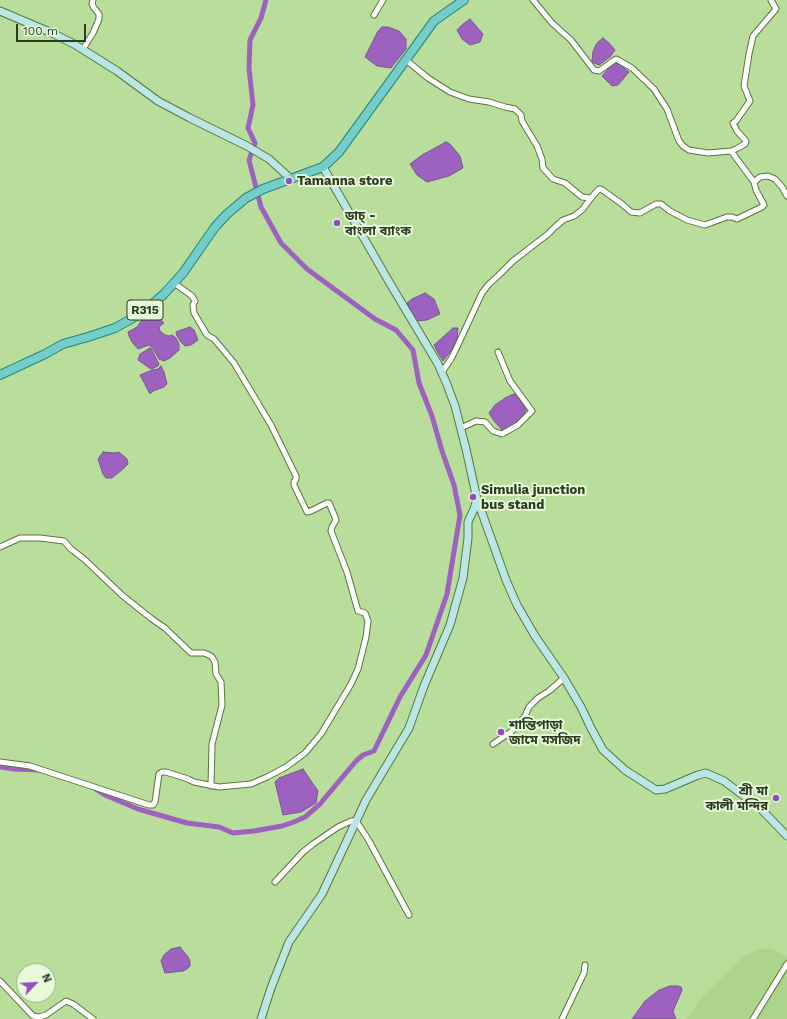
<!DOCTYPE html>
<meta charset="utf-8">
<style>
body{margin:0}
#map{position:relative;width:787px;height:1019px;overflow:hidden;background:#b9de9c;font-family:"Work Sans",sans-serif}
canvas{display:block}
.north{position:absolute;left:16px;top:963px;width:40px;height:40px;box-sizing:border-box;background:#e6f9d8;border:1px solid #9cad8f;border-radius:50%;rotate:65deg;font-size:11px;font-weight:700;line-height:16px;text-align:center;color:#2d3c21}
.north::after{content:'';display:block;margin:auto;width:14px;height:18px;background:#954bbe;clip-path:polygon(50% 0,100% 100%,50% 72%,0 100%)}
.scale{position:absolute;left:16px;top:24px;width:70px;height:18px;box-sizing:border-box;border:2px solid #2d3c21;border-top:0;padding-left:5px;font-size:12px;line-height:14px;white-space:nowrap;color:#2d3c21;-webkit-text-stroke:3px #e6f9d8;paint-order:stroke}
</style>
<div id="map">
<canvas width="787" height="1019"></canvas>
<div class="north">N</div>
<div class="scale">100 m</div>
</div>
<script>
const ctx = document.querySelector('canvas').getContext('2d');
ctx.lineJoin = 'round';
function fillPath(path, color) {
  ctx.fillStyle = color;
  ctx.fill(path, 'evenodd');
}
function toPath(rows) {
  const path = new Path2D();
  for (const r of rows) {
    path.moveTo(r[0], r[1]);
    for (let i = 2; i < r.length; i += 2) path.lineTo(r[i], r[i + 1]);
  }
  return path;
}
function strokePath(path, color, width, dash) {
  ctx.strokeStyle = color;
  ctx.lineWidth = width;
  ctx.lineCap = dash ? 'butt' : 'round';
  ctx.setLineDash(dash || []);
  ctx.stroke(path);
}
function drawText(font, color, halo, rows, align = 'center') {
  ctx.font = font + ' "Work Sans","Noto Sans Bengali",sans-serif';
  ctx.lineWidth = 4;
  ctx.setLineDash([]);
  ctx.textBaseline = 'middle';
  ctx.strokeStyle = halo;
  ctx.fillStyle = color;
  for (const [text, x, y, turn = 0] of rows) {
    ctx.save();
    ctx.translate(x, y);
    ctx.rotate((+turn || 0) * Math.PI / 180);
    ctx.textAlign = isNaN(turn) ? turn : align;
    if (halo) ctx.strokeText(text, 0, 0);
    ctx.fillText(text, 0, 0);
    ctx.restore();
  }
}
fillPath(toPath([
 [771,948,787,957,787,1019,687,1019,702,997,744,956,761,949]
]), '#acd48b');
const water = toPath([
 [470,19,483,34,480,42,470,45,462,39,457,30,463,24,470,19],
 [382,27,388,27,399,31,406,39,406,49,391,68,377,66,365,57,378,31,382,27],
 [603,38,609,43,615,50,610,57,599,65,592,62,593,51,597,43,603,38],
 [616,63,619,64,629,72,618,85,612,86,602,76,609,68,616,63],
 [446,142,450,144,460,156,463,168,449,176,427,182,417,175,410,164,422,155,446,142],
 [425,293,434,299,440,314,427,320,417,321,411,311,407,303,412,299,425,293],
 [154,316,159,318,164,323,159,327,160,331,165,335,169,336,172,335,176,338,179,344,179,350,170,358,164,361,159,359,152,347,149,345,138,349,132,342,129,336,128,332,137,327,142,320,149,317,154,316],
 [190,327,194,330,198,340,191,345,185,346,181,342,177,336,176,332,178,331,190,327],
 [453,328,458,328,457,340,451,351,443,361,438,353,434,345,453,328],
 [150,348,151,348,159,364,158,366,151,369,138,360,140,354,150,348],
 [161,366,164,372,167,384,164,387,153,391,150,394,140,375,152,370,158,369,161,366],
 [515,394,527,409,521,418,511,427,503,431,494,421,489,413,495,405,505,398,511,395,515,394],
 [103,452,115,453,119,452,127,459,128,464,123,469,112,478,106,478,103,474,98,459,103,452],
 [303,769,318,791,316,803,301,812,283,815,275,782,279,778,303,769],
 [180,947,188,957,190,961,190,966,187,969,183,971,165,973,161,961,164,955,171,949,180,947],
 [670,986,678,986,681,987,682,990,673,1011,676,1019,632,1019,645,1001,659,990,670,986]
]);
fillPath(water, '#9d62c0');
strokePath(water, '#7b5790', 1);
strokePath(toPath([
 [0,767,14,769,39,770],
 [94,788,105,795,138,809,187,823,219,827,233,833,254,831,282,826,294,822,305,817,320,804,356,761,363,755,374,751,400,697,426,655,447,594,460,515,454,485,442,451,432,416,419,383,413,350,396,330,375,319,307,269,281,243,261,207,249,160,255,143,248,128,253,105,249,68,250,40,261,18,266,0]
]), '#9d62c0', 5);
const street = toPath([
 [533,0,552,23,571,40,594,70,599,71,613,61,616,59,618,60,632,68,654,89,667,109,679,141,683,146,689,150,708,153,731,151],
 [771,0,776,9,753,36,749,54,744,86,750,101,736,121,733,123,737,131,746,141,745,144,736,149,731,151,754,182,760,177,768,176,775,179,782,187,787,196],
 [374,15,383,0],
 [83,49,93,33,99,19,99,14,94,8,92,4,93,0],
 [406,60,428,78,450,92,469,99,489,102,505,107,515,109,521,115,522,121,537,146,542,159,543,168,553,179,565,183,582,197,591,198,599,189,601,189,622,204,631,212,640,213,656,204,661,204,670,211,687,220,705,225,727,217,732,217,737,219,762,207,764,205,756,190,754,182],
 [442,372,451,359,456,349,482,293,489,284,498,276,513,261,548,234,555,227,563,220,574,216,582,210,591,198],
 [461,428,476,421,485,422,493,431,502,434,518,425,532,411,510,381,498,352],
 [0,547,20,538,40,538,64,541,71,549,84,559,123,596,152,619,165,628,191,653,204,653,209,655,212,657,215,662,216,674,221,682,222,705,212,744,211,786],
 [493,744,512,731,525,716,529,707,538,698,549,691,564,678],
 [0,762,30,766,149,805,153,805,155,802,159,774,162,772,166,772,188,779,194,782,219,787,251,784,267,777,286,767,305,753,321,734,351,684,358,669,366,637,368,621,365,613,358,611,347,572,331,531,332,527,336,520,335,517,329,503,327,503,311,511,307,512,294,485,294,482,296,479,296,476,271,425,234,363,214,339,207,335,194,313,193,305,195,301,192,296,174,283],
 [275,882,303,852,313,844,338,827,351,821,356,821,368,839,409,915],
 [0,981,33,1016,39,1017,46,1015,66,1001,73,1004,93,1019],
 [562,1019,584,973,585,965],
 [753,1019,787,964]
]);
const secondary = toPath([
 [0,11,52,33,74,44,117,71,158,101,190,118,247,146,269,159,291,179],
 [477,499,506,580,517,605,535,636,564,678,581,707,591,728,603,750,625,770,656,790,665,789,698,775,706,773,724,781,760,808,787,836],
 [261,1019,271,988,289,942,322,894,366,800,409,728,424,686,450,625,463,578,468,538,468,522,474,509,477,499,466,449,455,406,446,382,438,364,388,280,323,167]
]);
const primary = toPath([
 [0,375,45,354,63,344,88,337,115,328,142,313,164,294,174,283,183,273,215,227,227,214,246,198,263,189,323,167,339,152,434,21,464,0]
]);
strokePath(street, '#56773a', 7);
strokePath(secondary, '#56773a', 9);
strokePath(primary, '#208478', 10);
strokePath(street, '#fff', 5);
strokePath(secondary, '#bae6e5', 7);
strokePath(primary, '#75cdca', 8);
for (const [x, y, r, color] of [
 [289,181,4,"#954bbe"],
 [337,223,4,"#954bbe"],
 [473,497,4,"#954bbe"],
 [501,732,4,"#954bbe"],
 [776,798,4,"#954bbe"]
]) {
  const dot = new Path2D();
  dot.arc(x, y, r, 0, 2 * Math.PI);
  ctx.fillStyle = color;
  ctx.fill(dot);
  strokePath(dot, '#e6f9d8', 1.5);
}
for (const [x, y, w] of [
 [145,310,36]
]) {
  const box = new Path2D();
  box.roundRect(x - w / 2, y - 10, w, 20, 3);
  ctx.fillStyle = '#e6f9d8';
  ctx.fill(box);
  strokePath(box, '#2d3c21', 1);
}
drawText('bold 12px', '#2d3c21', null, [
 ["R315",145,310]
]);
drawText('bold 13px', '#2d3c21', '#e6f9d8', [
 ["Tamanna store",297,181],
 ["ডাচ্ -",345,216],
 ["বাংলা ব্যাংক",345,231],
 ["Simulia junction",481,490],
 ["bus stand",481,505],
 ["শান্তিপাড়া",509,725],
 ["জামে মসজিদ",509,740],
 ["শ্রী মা",768,791,"right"],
 ["কালী মন্দির",768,806,"right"]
], 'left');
</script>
